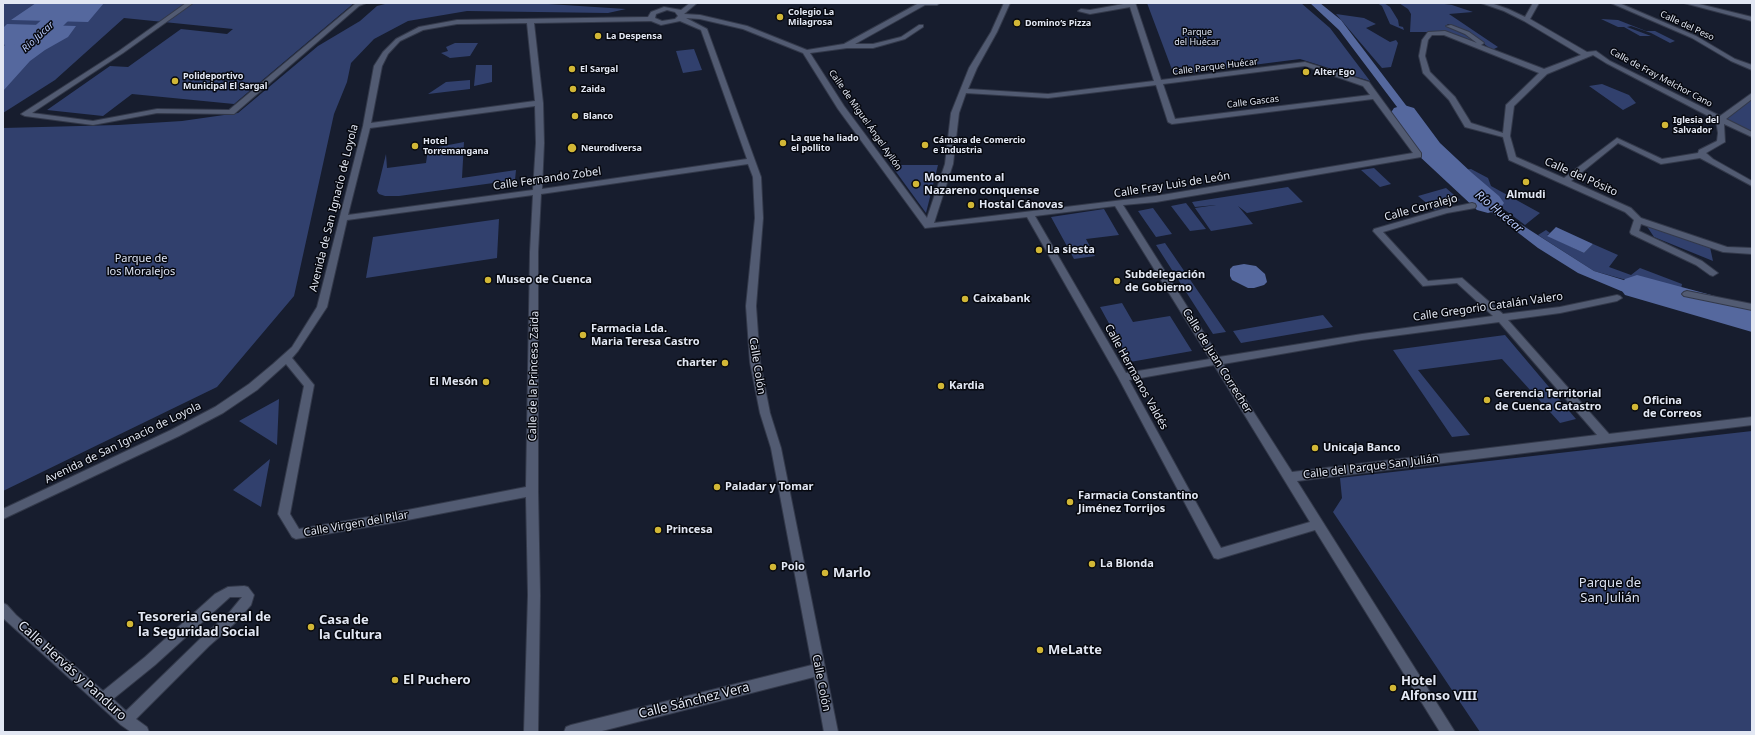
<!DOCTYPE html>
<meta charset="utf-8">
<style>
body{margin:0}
#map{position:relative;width:1755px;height:735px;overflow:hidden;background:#171d2e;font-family:"Noto Sans",sans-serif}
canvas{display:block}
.frame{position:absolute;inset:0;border:4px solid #e2e7f3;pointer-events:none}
</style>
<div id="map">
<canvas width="1755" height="735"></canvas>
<div class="frame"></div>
</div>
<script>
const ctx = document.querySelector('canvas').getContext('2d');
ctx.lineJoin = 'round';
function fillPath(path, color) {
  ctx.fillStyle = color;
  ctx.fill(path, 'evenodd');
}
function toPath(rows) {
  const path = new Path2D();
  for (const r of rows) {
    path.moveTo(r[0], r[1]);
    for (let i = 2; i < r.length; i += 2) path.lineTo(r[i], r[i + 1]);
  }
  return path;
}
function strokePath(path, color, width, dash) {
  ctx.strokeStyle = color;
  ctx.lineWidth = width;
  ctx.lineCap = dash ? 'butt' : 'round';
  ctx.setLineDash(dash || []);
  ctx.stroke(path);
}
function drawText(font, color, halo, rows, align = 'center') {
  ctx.font = font + ' "Noto Sans",sans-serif';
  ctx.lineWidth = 3;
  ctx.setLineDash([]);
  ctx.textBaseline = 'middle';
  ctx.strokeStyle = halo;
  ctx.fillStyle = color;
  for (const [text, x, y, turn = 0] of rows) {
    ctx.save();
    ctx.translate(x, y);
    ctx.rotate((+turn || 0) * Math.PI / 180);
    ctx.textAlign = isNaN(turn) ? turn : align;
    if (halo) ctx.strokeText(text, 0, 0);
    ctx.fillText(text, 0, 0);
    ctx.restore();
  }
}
fillPath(toPath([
 [3,3,354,3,234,104,132,94,103,116,47,110,110,66,128,67,181,29,227,34,233,29,124,18,55,80,3,113],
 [389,3,533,3,626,9,608,13,467,11,408,21,374,39,351,63,347,82,334,114,294,296,217,387,3,491,3,128,118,125,182,121,238,113,318,46,360,21,377,6],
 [1147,3,1301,3,1330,28,1370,81,1300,59,1174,75],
 [1377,3,1384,3,1390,7,1398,20,1399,26,1403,27,1404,30,1390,24,1382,6],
 [1399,3,1437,3,1452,5,1473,12,1449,14,1498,47,1492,50,1470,33,1448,24,1446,26,1465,34,1483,46,1445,32,1410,32,1411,14,1408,9],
 [1336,14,1364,18,1376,24,1366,28,1390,42,1396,40,1398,43,1391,67,1382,68],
 [1601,19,1618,20,1646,31,1655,31,1675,41,1670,43,1651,33,1631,26,1627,27,1651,36,1640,36,1624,27,1618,27],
 [455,43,478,43,470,56,450,58,441,53,448,51,446,47],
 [694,49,702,70,683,73,676,51],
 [476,65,492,65,492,82,474,86],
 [470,80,470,89,428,94,446,82],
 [1602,84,1629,95,1636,103,1623,110,1589,86],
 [1752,95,1752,135,1722,118],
 [464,142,462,178,516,170,515,180,399,196,385,196,379,194,377,191,386,154,387,168,426,163,428,149],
 [891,165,938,165,926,213],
 [1374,168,1391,184,1380,187,1361,170],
 [1471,169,1488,178,1491,186,1540,213,1525,225,1497,204,1463,170],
 [1288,187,1303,202,1247,213,1238,206,1253,224,1211,231,1195,208,1216,205,1195,207,1192,202],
 [1446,188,1460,200,1435,210,1418,196],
 [1186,203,1206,229,1190,231,1171,206],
 [1153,208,1172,234,1156,237,1138,211],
 [1104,209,1119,235,1086,239,1095,256,1074,259,1051,217],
 [499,219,497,258,366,278,373,237],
 [1646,225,1710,247,1713,261,1654,237],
 [1546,230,1550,233,1547,235,1584,253,1593,244,1618,255,1609,267,1631,275,1640,268,1682,284,1680,295,1594,271,1538,235],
 [1165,243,1226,332,1213,334,1156,245],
 [1122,303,1133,322,1170,316,1192,351,1130,362,1100,307],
 [1323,315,1333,327,1241,343,1233,331],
 [1505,335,1576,419,1560,423,1502,359,1418,370,1470,435,1452,437,1393,350],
 [279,399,277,445,239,421],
 [1752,431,1752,732,1480,732,1333,512,1342,498,1340,478],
 [270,459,261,507,233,490]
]), '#31406d');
fillPath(toPath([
 [36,3,104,3,88,22,11,20],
 [1310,3,1320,3,1341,20,1421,125,1447,155,1434,156,1339,30],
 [7,24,76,26,68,37,45,50,30,61,3,91,3,47,5,45,3,44,3,28],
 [1460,167,1511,218,1594,271,1686,299,1691,308,1621,291,1578,273,1538,248,1473,198,1445,170],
 [1556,227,1593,244,1584,253,1547,236],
 [1244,264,1256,266,1265,274,1267,282,1264,285,1254,288,1248,288,1232,280,1230,276,1230,269,1233,266],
 [1714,304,1752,313,1752,321,1712,311]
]), '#55689e');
fillPath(toPath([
 [60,3,86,3,13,76,3,78,3,55,60,3],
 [1404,105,1414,108,1440,143,1472,173,1499,196,1504,203,1499,210,1488,213,1477,210,1418,155,1390,114,1394,108,1404,105],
 [1637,275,1752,306,1752,332,1625,295,1619,287,1625,279,1637,275]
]), '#55689e');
const minor = toPath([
 [186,3,193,3,123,53,32,113,93,121,157,109,229,110,355,4,366,3,359,6,234,114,157,113,93,125,25,116,21,114,119,51,186,3],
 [690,3,697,3,684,14,700,15,747,26,807,50,844,44,919,3,940,3,937,5,925,5,855,44,873,44,901,37,919,25,923,25,923,27,905,39,873,48,847,48,810,53,844,106,927,218,945,164,951,113,969,68,991,32,1004,3,1010,3,997,32,977,68,968,89,1048,94,1154,81,1130,7,1090,14,1078,11,1081,9,1090,10,1129,3,1135,3,1136,5,1161,80,1305,62,1369,82,1421,153,1421,157,1156,202,1123,205,1219,357,1362,334,1493,316,1457,283,1423,286,1373,231,1374,229,1443,209,1472,203,1475,204,1476,206,1475,208,1447,213,1383,232,1428,281,1462,278,1503,314,1560,307,1617,295,1620,296,1622,298,1617,301,1560,313,1508,320,1609,434,1752,417,1752,425,1297,481,1455,732,1440,732,1315,530,1218,559,1214,558,1118,377,1027,217,925,228,838,109,803,53,743,29,700,19,686,18,707,29,761,177,763,218,756,306,760,362,770,413,781,448,838,732,824,732,814,677,598,732,564,732,566,727,571,725,812,665,771,448,760,413,750,362,746,306,755,218,753,177,748,164,541,194,538,252,538,491,540,595,538,732,524,732,528,595,526,497,392,523,296,539,292,537,278,514,304,386,286,364,257,390,223,413,179,436,3,519,3,509,171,430,215,407,249,384,273,364,292,347,317,307,363,126,374,66,383,52,396,39,419,27,457,20,648,17,651,12,664,7,681,10,690,3],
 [667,10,675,12,678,16,675,19,662,21,655,18,656,14,667,10],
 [651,21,661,25,680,21,701,30,747,159,542,189,544,143,543,103,534,23,651,21],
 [527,23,535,101,371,123,382,66,388,54,400,41,423,30,457,24,527,23],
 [1305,66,1363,86,1370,95,1175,119,1163,84,1305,66],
 [1156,85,1168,122,1172,124,1373,99,1413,153,1156,196,934,223,953,164,959,113,966,93,1048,98,1156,85],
 [535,106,536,143,533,190,348,215,370,128,535,106],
 [533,195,530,252,526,487,392,513,299,529,290,514,314,385,292,358,298,351,327,307,347,220,533,195],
 [1115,206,1210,359,1126,373,1035,216,1115,206],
 [1499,322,1597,435,1292,472,1223,364,1362,340,1499,322],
 [1214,365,1310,522,1221,548,1129,380,1214,365],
 [1481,3,1491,3,1508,9,1525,17,1533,3,1539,3,1530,19,1587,52,1596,51,1610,61,1720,116,1752,93,1752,99,1726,119,1752,132,1752,137,1724,124,1725,142,1706,153,1713,159,1752,181,1752,186,1700,158,1661,164,1618,143,1571,181,1631,208,1641,218,1727,247,1752,248,1752,254,1723,252,1641,224,1639,231,1702,261,1718,273,1713,276,1710,275,1696,265,1631,234,1630,232,1634,220,1625,212,1509,160,1503,137,1465,127,1449,100,1423,73,1419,56,1422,40,1428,32,1445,31,1477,43,1465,34,1446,26,1451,25,1469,32,1483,42,1484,43,1481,45,1544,69,1581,55,1524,21,1504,11,1481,3],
 [1432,35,1444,35,1539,73,1506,105,1503,133,1471,123,1455,97,1430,72,1425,56,1428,40,1432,35],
 [1593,55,1606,63,1716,120,1718,133,1717,141,1699,150,1698,153,1662,159,1617,138,1564,178,1516,157,1510,136,1514,106,1547,74,1593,55],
 [1611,3,1619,3,1696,36,1735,59,1752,65,1752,70,1731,61,1692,38,1611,3],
 [1687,291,1752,304,1752,310,1684,296,1682,294,1684,292,1687,291],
 [244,586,248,587,254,595,251,605,236,622,209,646,136,719,147,727,149,732,131,732,121,725,3,618,3,603,7,605,16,615,103,691,145,657,215,594,228,587,244,586],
 [230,597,242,597,228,614,201,638,126,711,113,699,155,665,230,597]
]);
const tertiary = toPath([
 [1684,3,1695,3,1752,17,1752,21,1684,3]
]);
strokePath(minor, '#33394a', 2);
strokePath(tertiary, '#33394a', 2);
fillPath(minor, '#525b72');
fillPath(tertiary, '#525b72');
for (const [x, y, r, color] of [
 [780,17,4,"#d2b736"],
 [1017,23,4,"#d2b736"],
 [598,36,4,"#d2b736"],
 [572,69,4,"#d2b736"],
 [1306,72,4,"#d2b736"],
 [175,81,4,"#d2b736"],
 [573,89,4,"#d2b736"],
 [575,116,4,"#d2b736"],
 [1665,125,4,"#d2b736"],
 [783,143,4,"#d2b736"],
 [925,145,4,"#d2b736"],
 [415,146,4,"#d2b736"],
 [572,148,5,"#d2b736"],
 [1526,182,4,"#d2b736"],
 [916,184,4,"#d2b736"],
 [971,205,4,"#d2b736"],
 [1039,250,4,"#d2b736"],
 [488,280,4,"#d2b736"],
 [1117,281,4,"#d2b736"],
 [965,299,4,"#d2b736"],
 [583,335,4,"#d2b736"],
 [725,363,4,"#d2b736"],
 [486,382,4,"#d2b736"],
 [941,386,4,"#d2b736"],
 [1487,400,4,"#d2b736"],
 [1635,407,4,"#d2b736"],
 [1315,448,4,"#d2b736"],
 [717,487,4,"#d2b736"],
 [1070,502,4,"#d2b736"],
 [658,530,4,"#d2b736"],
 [1092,564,4,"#d2b736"],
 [773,567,4,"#d2b736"],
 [825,573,4,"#d2b736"],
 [130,624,4,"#d2b736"],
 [311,627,4,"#d2b736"],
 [1040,650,4,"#d2b736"],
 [395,680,4,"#d2b736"],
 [1393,688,4,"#d2b736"]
]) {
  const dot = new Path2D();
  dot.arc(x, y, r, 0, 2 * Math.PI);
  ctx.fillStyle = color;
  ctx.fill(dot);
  strokePath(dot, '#06080f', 1.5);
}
drawText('bold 9px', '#e2e7f3', '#06080f', [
 ["Colegio La",788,12],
 ["Milagrosa",788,22],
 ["Domino‘s Pizza",1025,23],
 ["La Despensa",606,36],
 ["El Sargal",580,69],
 ["Alter Ego",1314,72],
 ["Polideportivo",183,76],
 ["Municipal El Sargal",183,86],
 ["Zaida",581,89],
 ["Blanco",583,116],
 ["Iglesia del",1673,120],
 ["Salvador",1673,130],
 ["La que ha liado",791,138],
 ["el pollito",791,148],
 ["Cámara de Comercio",933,140],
 ["e Industria",933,150],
 ["Hotel",423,141],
 ["Torremangana",423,151],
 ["Neurodiversa",581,148]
], 'left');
drawText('9px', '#e2e7f3', '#06080f', [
 ["Calle del Peso",1687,26,25],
 ["Calle Parque Huécar",1215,67,-7],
 ["Calle de Fray Melchor Cano",1661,78,28],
 ["Calle Gascas",1253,102,-7],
 ["Calle de Miguel Ángel Ayllón",865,120,55]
]);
drawText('9px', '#dde4f4', '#06080f', [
 ["Parque",1197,32],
 ["del Huécar",1197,42]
]);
drawText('italic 10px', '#b7c9f9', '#06080f', [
 ["Río Júcar",38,37,-43]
]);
drawText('11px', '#e2e7f3', '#06080f', [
 ["Calle del Pósito",1581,177,24],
 ["Calle Fernando Zobel",547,179,-8],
 ["Calle Fray Luis de León",1172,185,-9],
 ["Avenida de San Ignacio de Loyola",334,208,-76],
 ["Calle Corralejo",1421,208,-15],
 ["Calle Gregorio Catalán Valero",1488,307,-8],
 ["Calle de Juan Correcher",1217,361,58],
 ["Calle Colón",757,366,81],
 ["Calle de la Princesa Zaida",534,376,-89],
 ["Calle Hermanos Valdés",1136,377,61],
 ["Avenida de San Ignacio de Loyola",123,443,-26],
 ["Calle del Parque San Julián",1371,467,-7],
 ["Calle Virgen del Pilar",356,524,-10],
 ["Calle Colón",821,683,79]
]);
drawText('bold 11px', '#e2e7f3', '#06080f', [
 ["Monumento al",924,178],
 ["Nazareno conquense",924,191],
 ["Almudi",1526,195,"center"],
 ["Hostal Cánovas",979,205],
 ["La siesta",1047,250],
 ["Subdelegación",1125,275],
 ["de Gobierno",1125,288],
 ["Museo de Cuenca",496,280],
 ["Caixabank",973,299],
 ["Farmacia Lda.",591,329],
 ["Maria Teresa Castro",591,342],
 ["charter",717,363,"right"],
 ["El Mesón",478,382,"right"],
 ["Kardia",949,386],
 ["Gerencia Territorial",1495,394],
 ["de Cuenca Catastro",1495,407],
 ["Oficina",1643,401],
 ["de Correos",1643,414],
 ["Unicaja Banco",1323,448],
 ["Paladar y Tomar",725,487],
 ["Farmacia Constantino",1078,496],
 ["Jiménez Torrijos",1078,509],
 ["Princesa",666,530],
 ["La Blonda",1100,564],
 ["Polo",781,567]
], 'left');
drawText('11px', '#dde4f4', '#06080f', [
 ["Parque de",141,259],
 ["los Moralejos",141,272]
]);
drawText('italic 12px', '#b7c9f9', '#06080f', [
 ["Río Huécar",1499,212,40]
]);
drawText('bold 13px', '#e2e7f3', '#06080f', [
 ["Marlo",833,573],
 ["Tesoreria General de",138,617],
 ["la Seguridad Social",138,632],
 ["Casa de",319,620],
 ["la Cultura",319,635],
 ["MeLatte",1048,650],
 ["El Puchero",403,680],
 ["Hotel",1401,681],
 ["Alfonso VIII",1401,696]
], 'left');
drawText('13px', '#dde4f4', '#06080f', [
 ["Parque de",1610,583],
 ["San Julián",1610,598]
]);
drawText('13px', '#e2e7f3', '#06080f', [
 ["Calle Hervás y Panduro",72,671,42],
 ["Calle Sánchez Vera",694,701,-14]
]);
</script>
